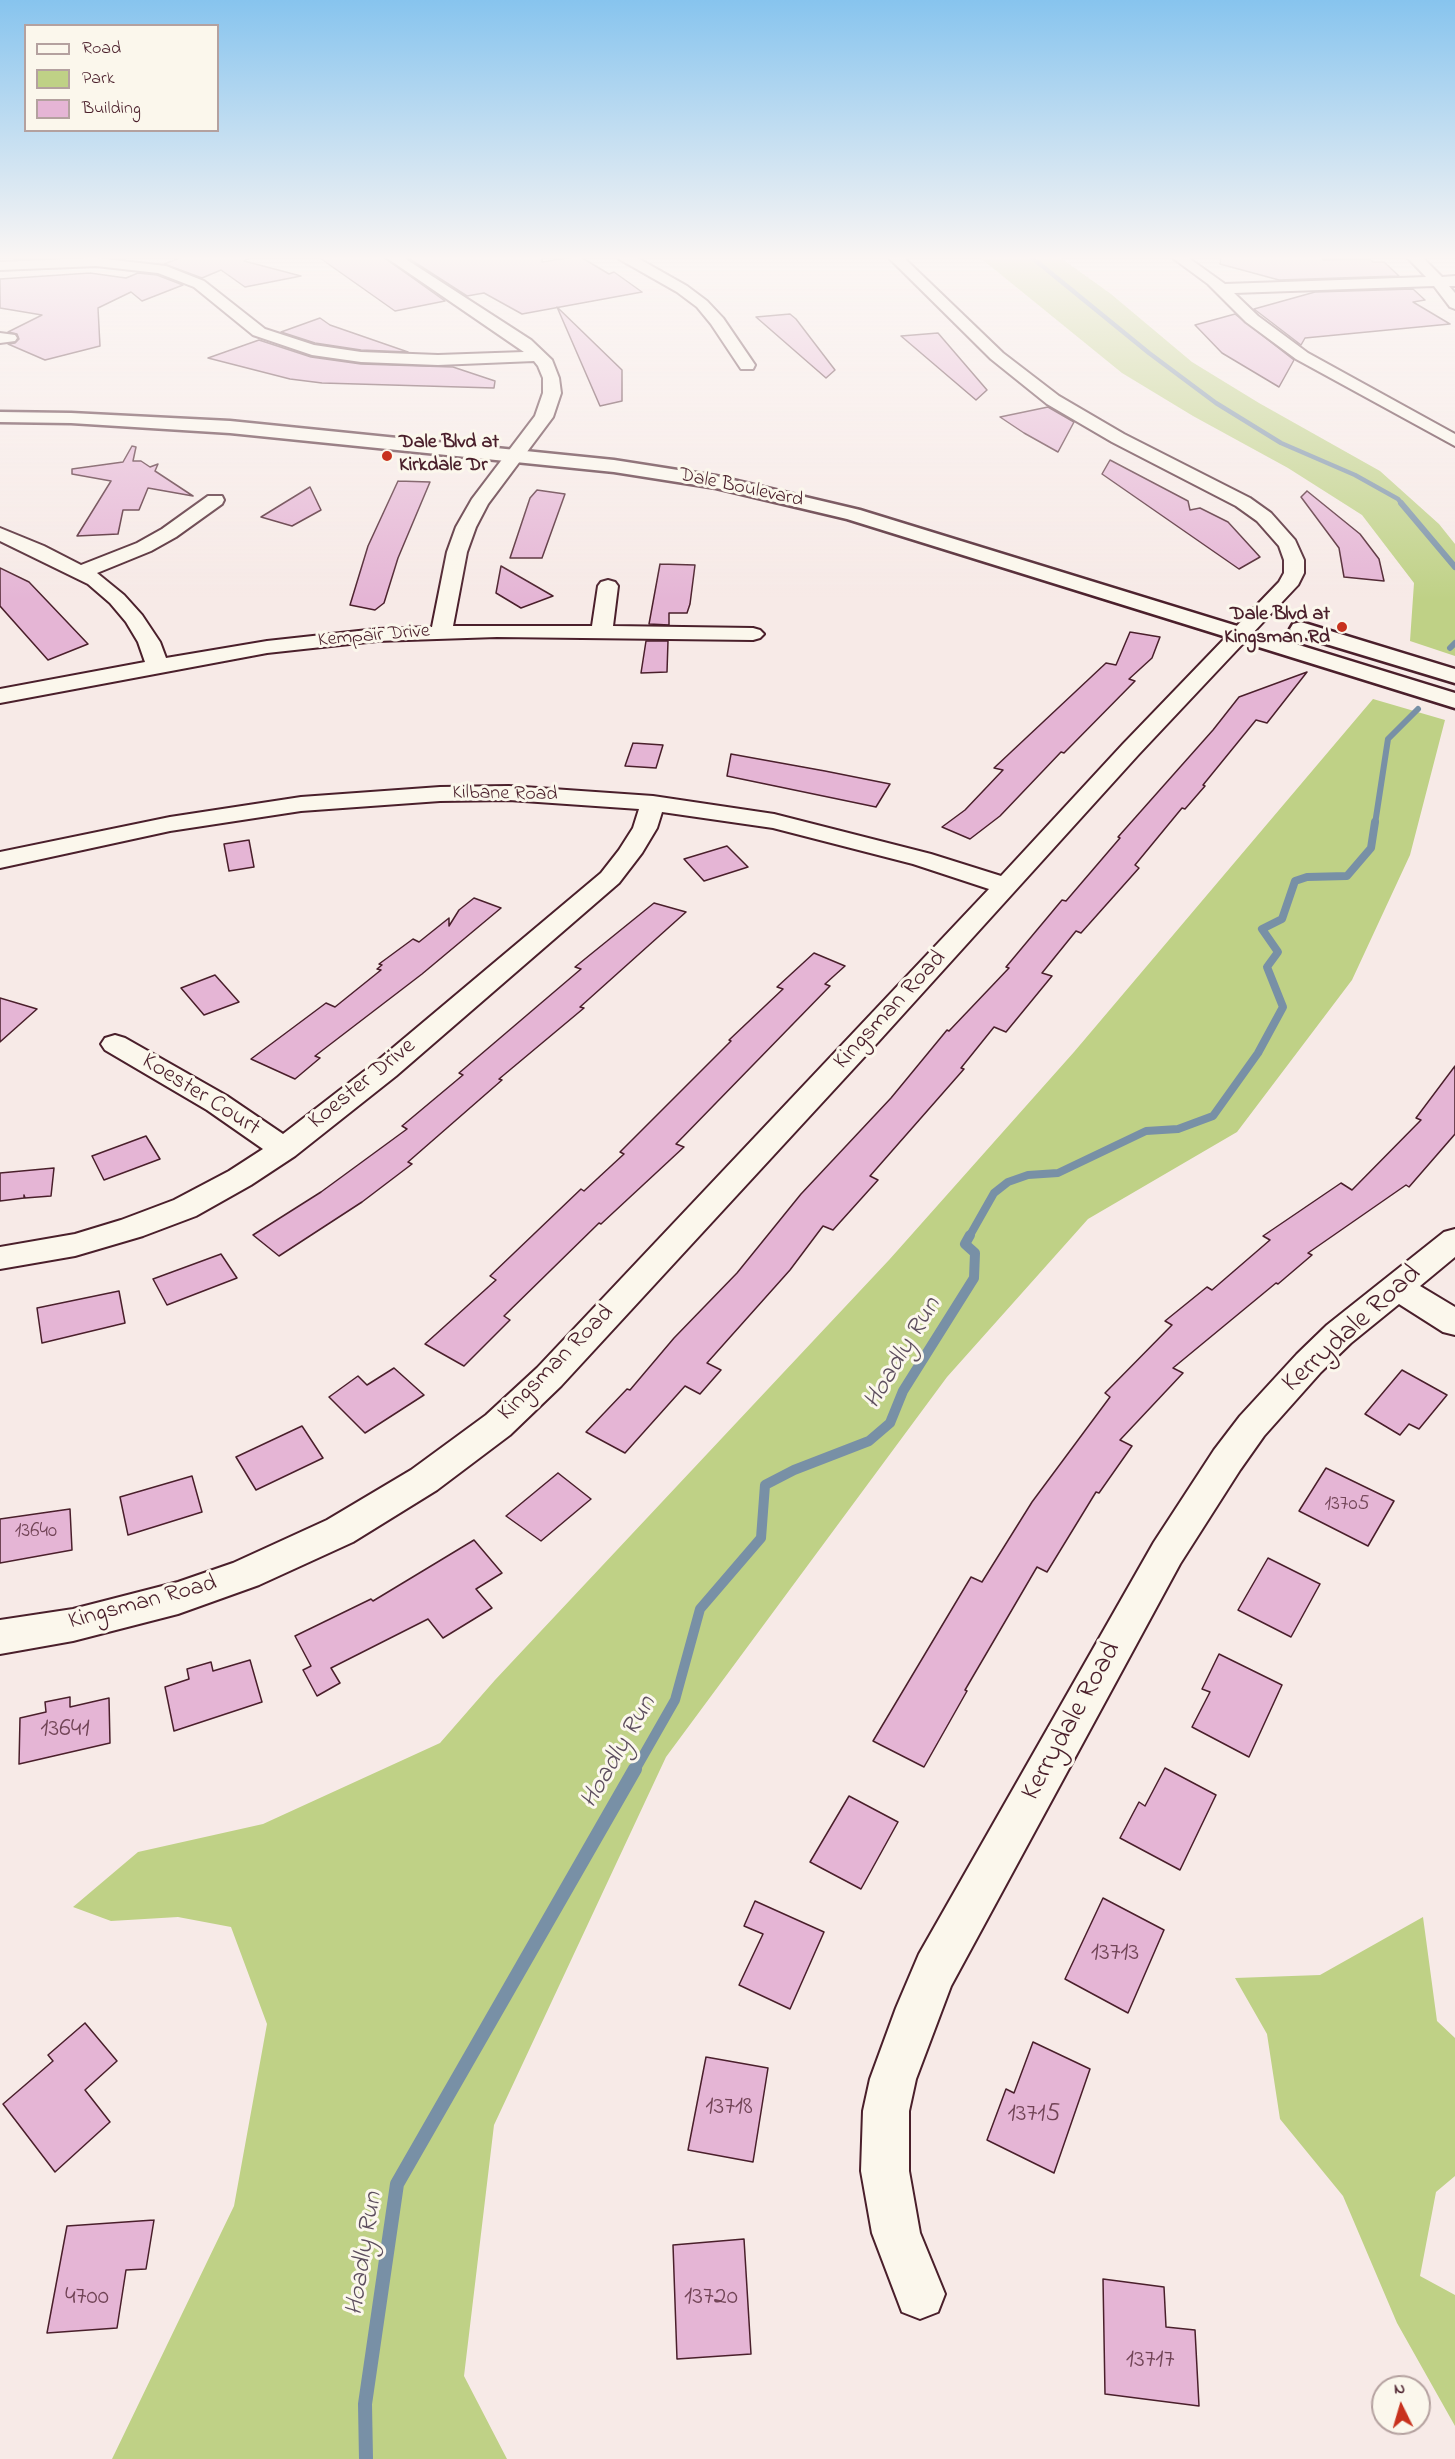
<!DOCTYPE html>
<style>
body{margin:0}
#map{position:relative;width:1455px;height:2459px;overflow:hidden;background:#f7eae7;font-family:"Indie Flower",sans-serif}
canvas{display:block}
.legend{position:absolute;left:24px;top:24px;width:195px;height:108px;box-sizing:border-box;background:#fbf7ec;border:2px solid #b4a19f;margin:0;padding:8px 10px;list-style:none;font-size:18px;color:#4a1f2b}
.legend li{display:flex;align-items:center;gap:12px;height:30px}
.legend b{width:30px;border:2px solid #b4a19f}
.north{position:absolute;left:1371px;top:2375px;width:60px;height:60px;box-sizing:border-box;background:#fbf7ec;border:2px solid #b4a19f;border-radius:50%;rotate:355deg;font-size:16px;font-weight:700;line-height:24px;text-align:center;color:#4a1f2b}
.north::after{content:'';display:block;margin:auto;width:21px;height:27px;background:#c8321e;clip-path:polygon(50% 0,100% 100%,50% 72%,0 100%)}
</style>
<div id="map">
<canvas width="1455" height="2459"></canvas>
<ul class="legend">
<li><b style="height:8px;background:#fbf7ec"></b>Road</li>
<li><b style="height:16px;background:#bfd186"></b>Park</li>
<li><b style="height:16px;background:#e5b5d5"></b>Building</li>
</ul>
<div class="north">N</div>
</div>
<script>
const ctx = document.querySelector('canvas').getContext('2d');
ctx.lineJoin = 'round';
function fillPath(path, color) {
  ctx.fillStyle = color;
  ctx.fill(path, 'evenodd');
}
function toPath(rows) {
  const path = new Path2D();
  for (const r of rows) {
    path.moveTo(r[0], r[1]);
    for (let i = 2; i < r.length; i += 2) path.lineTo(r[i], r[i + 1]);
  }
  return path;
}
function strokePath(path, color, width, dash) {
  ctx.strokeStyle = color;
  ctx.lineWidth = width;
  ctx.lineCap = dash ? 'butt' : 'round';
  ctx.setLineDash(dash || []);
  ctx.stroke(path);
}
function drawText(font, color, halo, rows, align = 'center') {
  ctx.font = font + ' "Indie Flower",sans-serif';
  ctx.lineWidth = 6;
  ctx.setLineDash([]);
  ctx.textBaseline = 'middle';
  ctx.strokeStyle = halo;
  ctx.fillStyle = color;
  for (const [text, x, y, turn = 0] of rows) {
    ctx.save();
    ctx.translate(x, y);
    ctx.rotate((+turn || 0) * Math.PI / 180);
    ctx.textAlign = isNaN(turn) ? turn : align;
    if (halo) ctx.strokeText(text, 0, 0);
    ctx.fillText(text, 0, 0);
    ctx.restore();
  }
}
fillPath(toPath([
 [978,256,1058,256,1111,294,1192,362,1259,403,1380,471,1439,524,1455,544,1455,656,1410,641,1414,583,1362,515,1288,468,1193,416,1122,373],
 [1373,699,1445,720,1410,855,1352,980,1237,1132,1088,1219,947,1377,666,1757,494,2125,464,2376,507,2459,112,2459,234,2206,267,2024,231,1927,178,1917,111,1921,73,1907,138,1852,263,1824,440,1743,495,1680,889,1260,1074,1052],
 [1423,1917,1437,2021,1455,2038,1455,2176,1436,2192,1420,2276,1455,2295,1455,2426,1397,2323,1343,2196,1280,2119,1267,2034,1235,1978,1320,1975]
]), '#bfd186');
strokePath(toPath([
 [1030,256,1149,353,1216,403,1281,443,1355,475,1398,499,1402,504]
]), '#7890a6', 4.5);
strokePath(toPath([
 [1401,503,1455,567],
 [1450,648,1455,643],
 [1375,824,1388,739,1418,709]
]), '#7890a6', 6);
strokePath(toPath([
 [969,1237,994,1193,1008,1182,1028,1175,1058,1173,1146,1131,1178,1129,1213,1116,1258,1053,1283,1007,1267,967,1278,952,1262,929,1282,919,1295,881,1307,877,1347,876,1371,848,1375,822]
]), '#7890a6', 8);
strokePath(toPath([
 [635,1770,675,1700,700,1609,761,1538,765,1485,794,1470,869,1441,890,1423,903,1391,974,1278,975,1253,965,1244,970,1235]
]), '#7890a6', 10);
strokePath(toPath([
 [366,2459,365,2404,397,2184,635,1769]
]), '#7890a6', 14);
const building = toPath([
 [185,256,254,256,244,261,301,276,245,287,221,270,202,278,164,264,185,256],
 [317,256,382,256,445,301,395,311,317,256],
 [405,256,542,256,542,262,579,256,609,274,614,272,642,292,522,314,484,293,467,296,405,256],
 [1221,256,1323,256,1323,260,1370,259,1373,262,1384,262,1399,276,1279,280,1220,264,1221,256],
 [90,273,126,278,138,273,157,275,183,285,142,301,131,292,98,308,100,346,45,360,8,344,15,343,19,339,17,334,8,332,42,315,0,308,0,279,90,273],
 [1413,289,1425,300,1413,302,1450,324,1305,338,1301,345,1254,309,1315,292,1413,289],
 [557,307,622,370,622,401,600,406,557,307],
 [790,314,796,319,835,370,826,378,756,317,790,314],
 [1235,314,1294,360,1279,387,1222,353,1195,325,1235,314],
 [320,318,330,325,408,352,361,350,315,343,281,332,320,318],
 [938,333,987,390,976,400,901,336,938,333],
 [259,340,311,357,361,364,453,367,495,381,494,388,322,383,290,379,208,358,259,340],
 [1048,407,1074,422,1058,452,1024,433,1000,417,1048,407],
 [132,446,136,447,133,461,141,461,150,467,158,464,155,471,193,496,148,488,139,510,123,510,118,534,77,536,111,481,72,474,72,469,123,462,132,446],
 [1110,460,1188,501,1190,510,1200,508,1228,522,1260,557,1239,569,1102,474,1110,460],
 [398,481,430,482,398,558,384,603,375,610,350,605,368,546,398,481],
 [310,487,321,510,292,526,261,517,310,487],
 [537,490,565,494,542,558,510,558,530,498,537,490],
 [1307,491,1360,534,1379,559,1384,581,1344,577,1339,548,1301,497,1307,491],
 [660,564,695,565,690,604,687,613,669,613,669,625,649,624,660,564],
 [501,566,553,596,521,608,496,593,501,566],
 [0,568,29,582,88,644,48,660,0,606,0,568],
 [1130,632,1160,637,1152,658,1129,679,1135,681,1064,753,1061,752,1000,816,970,839,942,827,965,810,1003,770,994,768,1106,663,1116,665,1130,632],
 [646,641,668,641,667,672,641,673,646,641],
 [1307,672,1267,723,1256,720,1203,785,1205,786,1185,809,1182,808,1135,865,1139,868,1081,933,1076,931,1042,973,1052,976,1006,1032,994,1027,961,1068,964,1069,870,1176,878,1180,833,1230,823,1226,790,1270,707,1363,721,1370,700,1394,685,1386,625,1453,586,1432,627,1389,630,1390,674,1338,737,1273,801,1194,891,1098,947,1030,949,1031,1009,968,1006,967,1062,900,1066,901,1120,838,1118,837,1213,730,1239,697,1307,672],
 [633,743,663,745,656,768,625,766,633,743],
 [731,754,825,771,890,784,876,807,727,776,731,754],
 [249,840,254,867,229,871,224,844,249,840],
 [727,846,748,867,704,881,684,859,727,846],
 [474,898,501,908,422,974,315,1056,320,1058,295,1079,251,1059,326,1003,335,1007,381,970,377,969,382,965,379,964,413,939,419,942,449,918,449,926,459,910,474,898],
 [654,903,686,912,580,1007,584,1008,499,1079,502,1080,408,1162,412,1164,362,1202,279,1256,253,1235,321,1192,407,1129,402,1126,463,1075,459,1073,581,969,575,967,654,903],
 [814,953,845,966,825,984,830,986,676,1144,684,1147,601,1224,599,1223,504,1316,510,1320,464,1366,425,1344,496,1280,490,1276,581,1189,584,1191,624,1154,620,1152,731,1041,729,1040,783,989,777,987,814,953],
 [215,975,239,1002,204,1015,181,988,215,975],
 [0,998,37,1009,0,1042,0,998],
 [1455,1066,1455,1134,1409,1187,1406,1185,1308,1253,1312,1255,1278,1284,1276,1283,1173,1368,1183,1373,1120,1440,1132,1446,1099,1493,1096,1492,1047,1572,1037,1567,965,1690,967,1691,924,1767,873,1741,971,1577,982,1582,1032,1502,1110,1397,1105,1393,1172,1325,1165,1321,1207,1287,1212,1290,1270,1240,1263,1236,1341,1183,1352,1190,1421,1120,1416,1118,1455,1066],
 [146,1136,160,1159,104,1180,92,1156,146,1136],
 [54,1168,51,1196,25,1198,24,1195,24,1198,0,1201,0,1173,54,1168],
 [221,1254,237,1278,167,1305,153,1279,221,1254],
 [119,1291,125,1323,42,1343,37,1308,119,1291],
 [394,1368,424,1395,365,1433,329,1397,358,1376,367,1385,394,1368],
 [1402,1370,1447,1395,1419,1429,1409,1424,1400,1435,1365,1414,1402,1370],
 [302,1426,323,1458,256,1490,236,1457,302,1426],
 [1326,1468,1394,1501,1368,1546,1299,1511,1326,1468],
 [558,1473,591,1499,541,1541,506,1516,558,1473],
 [192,1476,202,1512,128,1535,120,1497,192,1476],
 [70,1509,72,1550,0,1563,0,1519,70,1509],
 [474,1540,502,1573,476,1589,492,1608,443,1638,428,1619,331,1668,340,1683,317,1696,303,1670,311,1666,295,1636,371,1599,373,1601,474,1540],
 [1268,1558,1320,1584,1291,1637,1238,1610,1268,1558],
 [1219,1654,1282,1685,1249,1757,1192,1727,1210,1692,1202,1689,1219,1654],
 [250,1660,262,1702,174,1731,165,1687,189,1679,187,1669,211,1662,213,1671,250,1660],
 [70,1697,70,1707,109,1698,110,1743,19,1764,20,1718,46,1712,45,1702,70,1697],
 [1165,1768,1216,1795,1180,1870,1120,1838,1139,1802,1145,1806,1165,1768],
 [849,1796,898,1822,861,1889,810,1862,849,1796],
 [1103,1898,1164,1930,1128,2013,1065,1979,1103,1898],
 [755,1901,824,1932,790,2009,739,1985,763,1934,744,1926,755,1901],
 [85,2023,117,2061,85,2090,110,2122,55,2172,3,2104,53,2061,48,2055,85,2023],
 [1033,2042,1090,2069,1054,2173,987,2140,1006,2089,1014,2093,1033,2042],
 [706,2057,768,2068,753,2162,688,2150,706,2057],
 [154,2220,146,2269,126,2270,117,2328,47,2333,67,2226,154,2220],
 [744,2239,751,2354,677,2359,673,2245,744,2239],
 [1103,2279,1164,2287,1166,2327,1195,2330,1199,2406,1105,2394,1103,2279]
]);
fillPath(building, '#e5b5d5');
strokePath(building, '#4a1f2b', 1.5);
const minor = toPath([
 [384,256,401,256,531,340,552,360,559,378,561,393,553,417,488,504,476,527,467,552,453,626,592,626,598,586,601,582,608,580,615,582,618,586,613,626,753,628,760,630,764,634,760,638,753,640,497,637,377,641,267,653,0,703,0,689,145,662,138,642,126,622,110,603,88,584,0,541,0,528,44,546,81,565,137,543,162,529,208,496,222,496,224,500,222,504,176,537,151,551,97,573,124,595,142,615,160,642,166,658,267,641,377,629,432,627,447,552,456,527,472,499,535,416,543,393,543,378,538,366,534,361,438,365,361,362,312,355,253,335,194,287,158,273,96,266,0,270,0,262,96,258,166,266,204,281,265,329,314,345,361,352,438,355,524,352,384,256],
 [617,256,634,256,687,286,707,301,723,318,755,365,753,369,741,369,711,324,697,307,677,292,619,259,617,256],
 [887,256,902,256,1003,353,1059,396,1124,434,1250,498,1271,513,1295,540,1304,560,1304,573,1298,585,1139,754,879,1041,561,1386,510,1435,437,1490,353,1542,259,1585,178,1614,73,1641,0,1654,0,1620,73,1609,178,1582,233,1563,327,1520,411,1470,486,1415,537,1368,989,889,913,864,773,828,662,812,657,828,642,853,619,883,396,1076,295,1156,251,1185,196,1216,143,1236,75,1256,0,1269,0,1247,75,1234,121,1220,174,1200,229,1171,263,1149,207,1110,105,1050,101,1044,105,1038,115,1035,125,1038,227,1096,283,1134,376,1062,601,873,619,850,633,828,639,809,509,800,440,801,301,811,170,831,0,868,0,852,170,817,301,797,440,787,509,786,653,796,774,814,931,854,1001,876,1123,744,1279,582,1284,573,1284,560,1279,546,1257,521,1236,506,1112,442,1047,404,991,359,887,256],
 [1170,256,1186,256,1225,284,1426,277,1406,256,1421,256,1442,277,1455,276,1455,286,1449,286,1455,293,1455,309,1450,307,1434,286,1234,293,1258,316,1308,353,1455,434,1455,446,1296,359,1246,322,1208,284,1170,256],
 [0,333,15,335,17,338,15,341,0,343,0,333],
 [1455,1229,1455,1257,1420,1286,1455,1307,1455,1335,1443,1332,1399,1304,1351,1343,1321,1372,1264,1436,1240,1470,1180,1564,951,1986,916,2079,909,2111,909,2171,920,2233,945,2294,938,2312,920,2319,902,2312,872,2233,861,2171,863,2111,870,2079,896,2008,919,1954,1154,1542,1214,1450,1240,1416,1297,1354,1327,1325,1444,1232,1455,1229]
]);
const major = toPath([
 [0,412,71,413,230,421,614,460,716,476,860,510,1455,693,1455,708,847,519,716,488,614,472,230,433,71,423,0,422,0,412],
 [1301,622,1455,669,1455,683,1293,634,1290,629,1293,624,1301,622]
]);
strokePath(minor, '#4a1f2b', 4);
strokePath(major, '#4a1f2b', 5);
fillPath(minor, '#fbf7ec');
fillPath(major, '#fbf7ec');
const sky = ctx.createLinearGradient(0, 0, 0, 600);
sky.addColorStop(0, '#87c4ee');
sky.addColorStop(0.43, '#fbf6f4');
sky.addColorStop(1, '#fbf6f400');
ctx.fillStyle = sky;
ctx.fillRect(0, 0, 1455, 600);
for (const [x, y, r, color] of [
 [387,456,6,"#c8321e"],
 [1342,627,6,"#c8321e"]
]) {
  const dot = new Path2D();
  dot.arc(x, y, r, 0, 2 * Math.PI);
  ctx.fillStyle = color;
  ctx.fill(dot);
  strokePath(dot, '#fbf7ec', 2);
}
drawText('bold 20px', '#4a1f2b', '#fbf7ec', [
 ["Dale Blvd at",399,444],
 ["Kirkdale Dr",399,467],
 ["Dale Blvd at",1330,616,"right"],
 ["Kingsman Rd",1330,639,"right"]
], 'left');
drawText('20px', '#4a1f2b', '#fbf7ec', [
 ["Dale Boulevard",741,489,12],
 ["Kempair Drive",374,637,-5],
 ["Kilbane Road",505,795,1]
]);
drawText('21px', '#714456', null, [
 ["13705",1347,1506],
 ["13640",36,1533]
]);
drawText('24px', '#4a1f2b', '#fbf7ec', [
 ["Kingsman Road",891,1011,-47],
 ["Koester Drive",363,1085,-39],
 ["Koester Court",200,1096,32],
 ["Kingsman Road",557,1364,-45],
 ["Kingsman Road",143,1604,-15]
]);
drawText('italic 26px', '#5d4e5e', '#fbf7ec', [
 ["Hoadly Run",904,1354,-59],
 ["Hoadly Run",620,1753,-60],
 ["Hoadly Run",366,2254,-81]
]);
drawText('26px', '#714456', null, [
 ["13641",65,1731],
 ["13713",1115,1955],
 ["13718",729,2109],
 ["13715",1034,2116],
 ["4700",87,2299],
 ["13720",711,2299],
 ["13717",1150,2362]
]);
drawText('28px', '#4a1f2b', '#fbf7ec', [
 ["Kerrydale Road",1353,1330,-42],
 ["Kerrydale Road",1073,1722,-61]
]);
</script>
